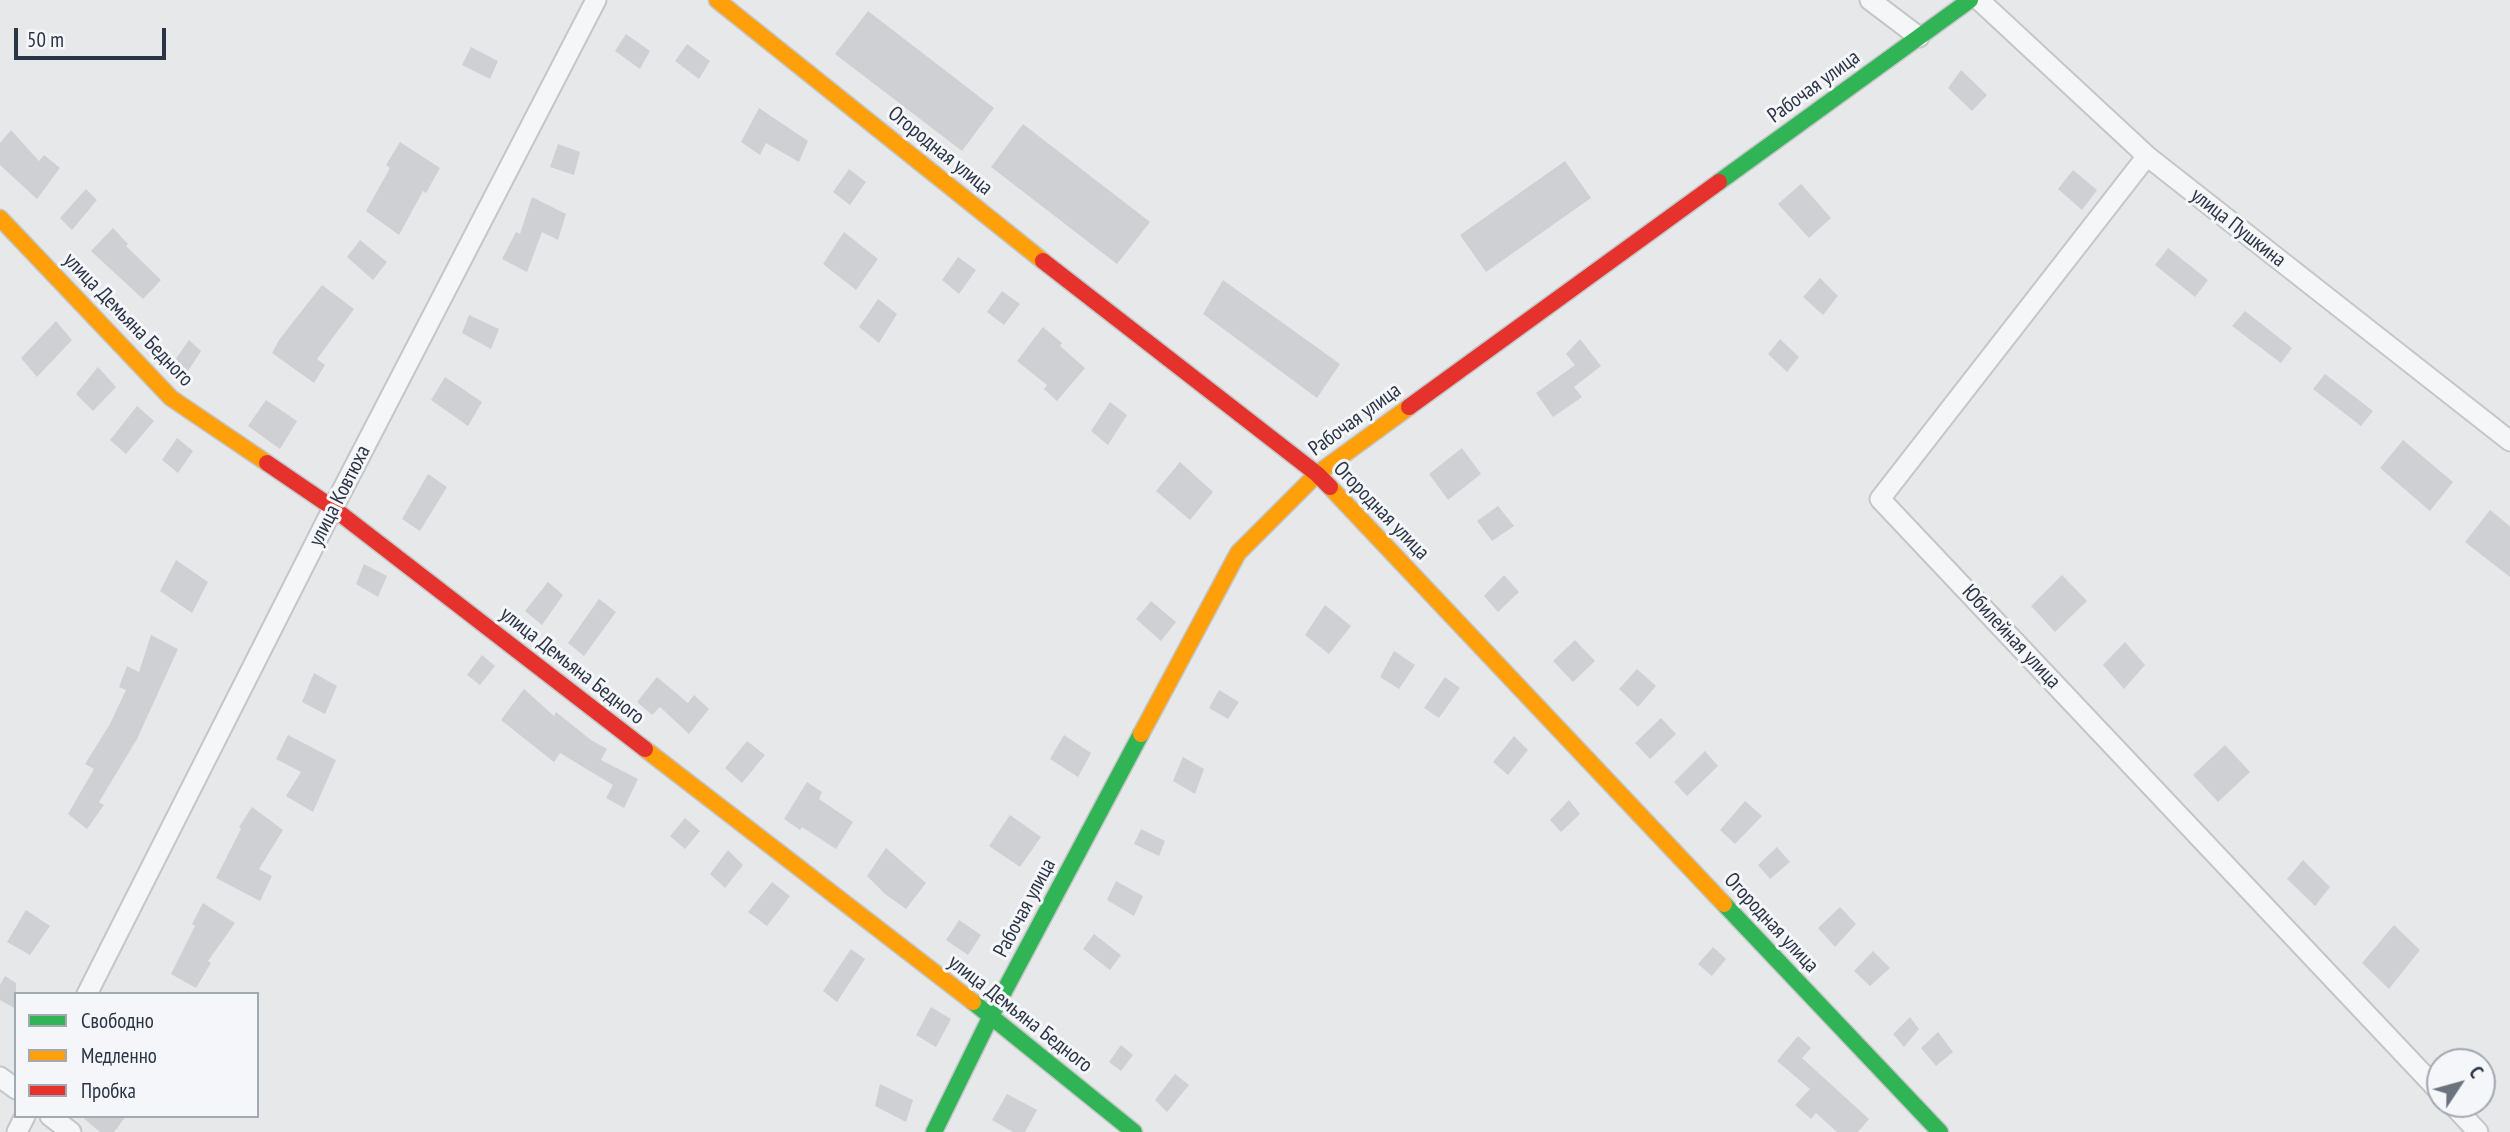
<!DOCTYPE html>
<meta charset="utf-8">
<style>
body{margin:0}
#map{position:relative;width:2510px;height:1132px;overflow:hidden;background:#e6e8ea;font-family:"PT Sans Narrow",sans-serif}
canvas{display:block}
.legend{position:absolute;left:14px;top:992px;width:245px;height:126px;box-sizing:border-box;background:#f4f6f9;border:2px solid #a4a8b1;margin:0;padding:9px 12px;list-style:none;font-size:21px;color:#2b3445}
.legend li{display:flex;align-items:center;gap:14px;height:35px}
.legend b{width:35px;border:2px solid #a4a8b1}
.north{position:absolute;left:2426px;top:1048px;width:70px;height:70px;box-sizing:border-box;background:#f4f6f9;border:2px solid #a4a8b1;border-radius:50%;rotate:54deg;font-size:19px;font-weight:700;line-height:28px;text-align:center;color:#2b3445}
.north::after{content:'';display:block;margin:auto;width:24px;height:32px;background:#6c737f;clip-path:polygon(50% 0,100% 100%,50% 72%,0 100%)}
.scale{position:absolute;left:14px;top:28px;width:152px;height:32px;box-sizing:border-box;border:4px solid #2b3445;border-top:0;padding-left:9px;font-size:21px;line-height:24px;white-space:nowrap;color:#2b3445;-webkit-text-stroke:5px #f4f6f9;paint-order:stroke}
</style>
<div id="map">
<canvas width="2510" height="1132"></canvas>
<ul class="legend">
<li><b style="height:9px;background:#30b455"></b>Свободно</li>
<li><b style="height:9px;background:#ff9f0a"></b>Медленно</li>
<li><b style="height:9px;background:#e5322d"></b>Пробка</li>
</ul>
<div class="north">С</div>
<div class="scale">50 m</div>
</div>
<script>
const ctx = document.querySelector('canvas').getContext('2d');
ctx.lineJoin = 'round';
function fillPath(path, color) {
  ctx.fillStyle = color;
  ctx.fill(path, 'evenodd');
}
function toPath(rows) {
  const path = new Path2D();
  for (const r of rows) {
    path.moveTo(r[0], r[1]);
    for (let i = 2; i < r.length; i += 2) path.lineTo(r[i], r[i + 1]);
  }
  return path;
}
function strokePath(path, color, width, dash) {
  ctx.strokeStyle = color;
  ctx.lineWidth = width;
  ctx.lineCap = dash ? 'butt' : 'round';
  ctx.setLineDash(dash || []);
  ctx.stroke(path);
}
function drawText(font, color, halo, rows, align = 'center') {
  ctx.font = font + ' "PT Sans Narrow",sans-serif';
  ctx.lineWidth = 6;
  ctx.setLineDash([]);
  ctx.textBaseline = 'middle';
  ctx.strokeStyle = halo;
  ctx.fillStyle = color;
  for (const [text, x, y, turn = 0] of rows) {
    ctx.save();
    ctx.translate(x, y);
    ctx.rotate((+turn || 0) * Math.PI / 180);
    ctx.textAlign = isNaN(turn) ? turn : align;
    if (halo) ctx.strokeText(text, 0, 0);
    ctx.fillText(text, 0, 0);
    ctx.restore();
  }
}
fillPath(toPath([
 [868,11,994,108,962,151,835,54],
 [626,34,650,51,640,69,615,51],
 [687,44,710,61,699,79,675,61],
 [471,47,498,61,490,79,462,65],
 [1961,70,1987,95,1972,111,1948,88],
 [759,108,808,141,799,162,766,143,760,155,741,142],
 [1023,124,1150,222,1117,264,991,167],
 [11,130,39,161,44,155,60,168,37,199,0,165,0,143],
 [400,142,440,168,426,193,423,191,399,235,366,211,390,168,386,165],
 [558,144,580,152,574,175,550,167],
 [1565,161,1591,198,1486,272,1460,235],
 [849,169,866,182,850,205,833,192],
 [2073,170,2097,190,2082,210,2058,189],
 [1801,184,1831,218,1809,238,1778,204],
 [86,189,97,200,72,230,60,218],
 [532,197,566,214,558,240,542,232,527,272,502,259,516,232,520,234],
 [113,228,128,244,126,246,161,280,143,299,91,251],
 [844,232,878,259,856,290,823,264],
 [360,240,387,262,373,280,347,257],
 [2168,248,2208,280,2195,297,2155,265],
 [958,257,976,270,959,294,942,280],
 [1820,278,1838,296,1823,315,1803,297],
 [1223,280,1340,364,1317,398,1203,314],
 [322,285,354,309,317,359,325,365,314,383,272,353,279,340],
 [1002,291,1020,304,1004,325,987,312],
 [878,299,897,314,879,343,859,327],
 [2245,311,2292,348,2281,363,2232,326],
 [469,315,499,329,491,349,462,333],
 [56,321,72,340,37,377,21,358],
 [1043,327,1062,343,1060,346,1085,368,1057,401,1044,389,1047,385,1017,361],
 [1580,339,1601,366,1574,387,1582,397,1553,417,1536,393,1575,365,1566,354],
 [1780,339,1799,357,1787,372,1768,354],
 [189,340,201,351,186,374,173,363],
 [98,367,116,387,93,411,76,394],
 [2325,374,2373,411,2361,426,2313,389],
 [445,377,482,402,468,426,431,400],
 [266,400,297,421,280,449,248,426],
 [1110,402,1127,415,1108,445,1091,431],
 [137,406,154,421,126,454,110,440],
 [177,438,193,451,178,473,162,460],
 [2403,440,2453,482,2430,511,2380,468],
 [1462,448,1481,474,1448,500,1429,474],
 [1180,462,1213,492,1190,520,1156,491],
 [428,474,447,487,420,531,402,519],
 [1498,506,1514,526,1492,541,1477,521],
 [2490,510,2510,526,2510,577,2465,542],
 [176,560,208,582,192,613,160,591],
 [364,564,387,576,378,597,356,584],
 [1504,575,1519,592,1498,612,1484,596],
 [2062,575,2087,601,2055,632,2031,606],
 [548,582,563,595,542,625,525,611],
 [599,599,616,612,584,656,568,643],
 [1151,601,1176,622,1161,641,1136,619],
 [1325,605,1351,626,1329,654,1305,635],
 [151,635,178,649,137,739,99,802,104,805,87,829,68,814,94,769,85,764,110,724,126,690,119,687,127,666,139,672],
 [1575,640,1595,661,1573,682,1553,661],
 [2125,642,2145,665,2124,689,2103,665],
 [1394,651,1415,665,1399,689,1380,677],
 [482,655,495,666,480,685,467,675],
 [1637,669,1656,686,1638,707,1619,689],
 [314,673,337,686,325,714,302,702],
 [657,677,688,703,694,695,709,709,689,734,660,707,652,715,637,702],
 [1445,677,1460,688,1439,718,1424,708],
 [524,689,554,716,556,712,591,740,607,749,601,760,638,779,624,808,606,798,613,785,560,753,554,762,501,720],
 [1219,690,1239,702,1228,719,1209,708],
 [1661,718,1676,734,1650,759,1635,743],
 [288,735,336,760,313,812,286,796,301,772,276,759],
 [1064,735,1091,753,1078,777,1050,759],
 [1514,736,1528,750,1508,775,1493,762],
 [747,741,765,755,742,783,725,768],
 [2225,745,2250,772,2218,802,2193,775],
 [1705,751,1718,766,1687,796,1674,782],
 [1183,757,1204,769,1195,794,1173,781],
 [807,782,822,792,819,799,853,822,836,849,802,827,800,830,784,819],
 [1569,800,1580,814,1561,832,1550,820],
 [1745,801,1762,816,1735,844,1720,830],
 [252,807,283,830,259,869,272,876,260,901,216,878,241,829,239,827],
 [1010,815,1041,837,1020,867,989,846],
 [685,818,700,831,685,849,670,836],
 [1141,829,1165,841,1159,856,1134,844],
 [1777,847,1790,862,1770,879,1758,865],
 [886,848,926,883,906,909,885,894,867,876],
 [728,850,743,865,725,888,710,874],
 [2303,860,2330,887,2315,906,2287,879],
 [1116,881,1143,896,1134,916,1107,900],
 [772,882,790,896,767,926,748,912],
 [203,903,235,923,208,961,211,963,196,988,171,974,195,926,192,924],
 [1840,907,1856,924,1835,947,1818,928],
 [26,910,50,926,30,955,7,942],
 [959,920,981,935,968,955,946,940],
 [2394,925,2420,950,2389,989,2362,963],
 [1094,934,1121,955,1110,970,1083,949],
 [1713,947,1726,959,1712,976,1698,964],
 [851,949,865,959,837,1002,823,991],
 [1873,951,1890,968,1870,986,1854,971],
 [5,976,16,983,16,1009,0,1000,0,985],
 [931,1007,951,1019,936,1047,916,1035],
 [1910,1017,1919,1029,1904,1047,1893,1034],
 [1938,1032,1953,1052,1936,1066,1921,1048],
 [1798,1036,1811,1048,1802,1058,1869,1119,1858,1132,1837,1132,1816,1113,1811,1119,1795,1105,1810,1089,1777,1061],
 [1121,1045,1133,1055,1121,1071,1109,1062],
 [1175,1074,1189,1085,1167,1112,1155,1100],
 [880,1084,913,1100,906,1122,875,1106],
 [1007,1094,1037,1110,1025,1132,1013,1132,992,1120],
 [81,1116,126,1116,114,1132,100,1132]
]), '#ced0d3');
const street = toPath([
 [1870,0,1919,37],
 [1979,0,2147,156,2510,441],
 [2147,156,1880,499,2440,1092],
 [87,994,333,508,596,0],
 [0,1077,16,1089],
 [2452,1104,2478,1132],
 [50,1116,71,1132],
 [17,1132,25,1116]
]);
const fast = toPath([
 [1719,182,1970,0],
 [1724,904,1940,1132],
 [973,1002,1134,1132],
 [934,1132,991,1016,1141,734]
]);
const slow = toPath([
 [717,0,1043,261],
 [0,218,171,398,267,463],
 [1330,487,1724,904],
 [1141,734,1238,553,1317,474,1409,407],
 [645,749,973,1002]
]);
const jam = toPath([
 [1043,261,1317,474,1330,487],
 [1409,407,1719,182],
 [267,463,333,508,645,749]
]);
strokePath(street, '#c4c6c8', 23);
strokePath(fast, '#c4c6c8', 19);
strokePath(slow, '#c4c6c8', 19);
strokePath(jam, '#c4c6c8', 19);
strokePath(street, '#f5f6f7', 19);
strokePath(fast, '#30b455', 16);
strokePath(slow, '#ff9f0a', 16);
strokePath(jam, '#e5322d', 16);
drawText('21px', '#2b3445', '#f4f6f9', [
 ["Рабочая улица",1814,87,-36],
 ["Огородная улица",940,151,39],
 ["улица Пушкина",2238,228,38],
 ["улица Демьяна Бедного",128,320,46],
 ["Рабочая улица",1355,420,-36],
 ["улица Ковтюха",340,496,-63],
 ["Огородная улица",1381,511,46],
 ["Юбилейная улица",2011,637,47],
 ["улица Демьяна Бедного",572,666,38],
 ["Рабочая улица",1025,908,-62],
 ["Огородная улица",1771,923,47],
 ["улица Демьяна Бедного",1020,1014,38]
]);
</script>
